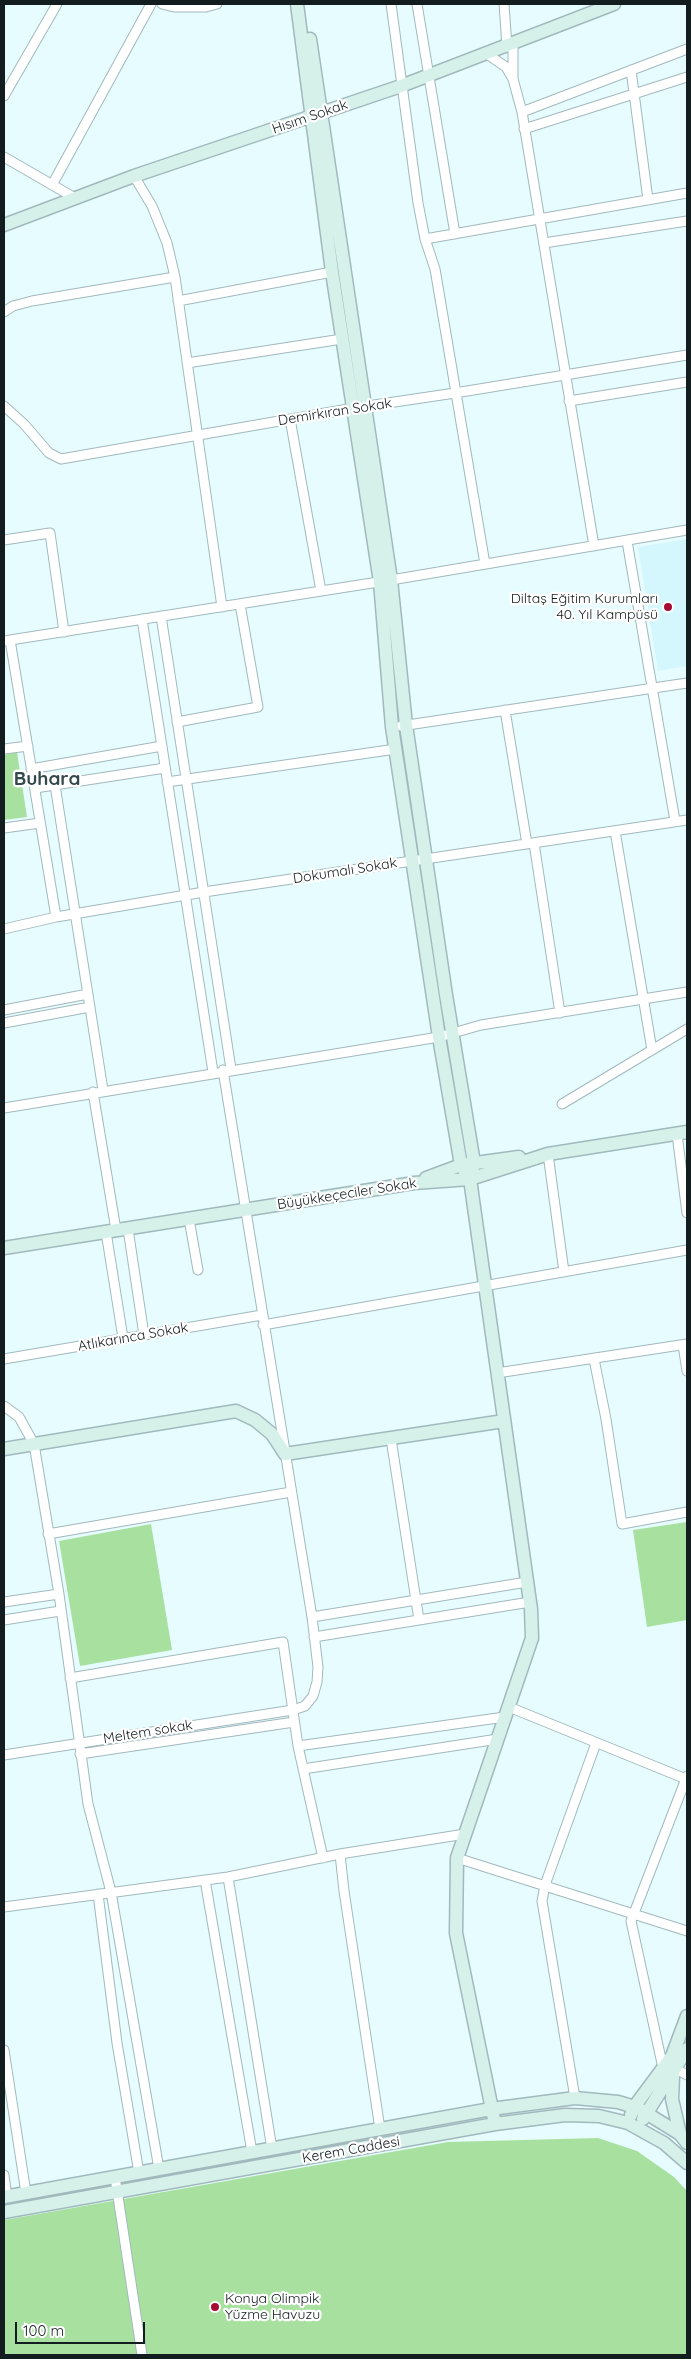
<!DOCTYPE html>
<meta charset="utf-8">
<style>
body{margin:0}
#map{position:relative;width:691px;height:2359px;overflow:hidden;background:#e7fcff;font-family:Quicksand,sans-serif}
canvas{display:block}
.frame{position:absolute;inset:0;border:5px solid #131c1e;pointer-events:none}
.scale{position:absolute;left:15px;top:2322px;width:130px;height:22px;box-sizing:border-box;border:2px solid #131c1e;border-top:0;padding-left:6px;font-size:15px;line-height:18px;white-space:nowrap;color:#131c1e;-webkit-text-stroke:4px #fff;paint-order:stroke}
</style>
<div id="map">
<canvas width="691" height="2359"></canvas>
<div class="frame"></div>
<div class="scale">100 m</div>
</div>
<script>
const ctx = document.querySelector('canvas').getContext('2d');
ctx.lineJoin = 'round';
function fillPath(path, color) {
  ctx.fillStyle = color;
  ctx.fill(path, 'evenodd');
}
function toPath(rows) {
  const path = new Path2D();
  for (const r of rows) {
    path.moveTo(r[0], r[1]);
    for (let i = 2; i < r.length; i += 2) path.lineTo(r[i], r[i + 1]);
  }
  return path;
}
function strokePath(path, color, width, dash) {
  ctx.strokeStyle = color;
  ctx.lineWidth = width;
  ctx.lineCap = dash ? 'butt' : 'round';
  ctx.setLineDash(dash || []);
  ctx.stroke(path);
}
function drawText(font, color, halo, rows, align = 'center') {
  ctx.font = font + ' Quicksand,sans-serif';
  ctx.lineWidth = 4.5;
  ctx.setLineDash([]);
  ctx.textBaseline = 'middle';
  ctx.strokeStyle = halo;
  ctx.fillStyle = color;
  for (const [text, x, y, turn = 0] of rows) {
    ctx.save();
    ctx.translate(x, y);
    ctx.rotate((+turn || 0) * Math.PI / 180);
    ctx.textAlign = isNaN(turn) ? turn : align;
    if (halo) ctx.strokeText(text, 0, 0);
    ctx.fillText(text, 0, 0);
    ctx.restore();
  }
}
fillPath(toPath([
 [687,539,687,666,658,671,638,547]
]), '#d4f7fd');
fillPath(toPath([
 [17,752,27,817,4,820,4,755],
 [687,1522,687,1620,647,1627,633,1530],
 [151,1524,172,1650,80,1666,59,1541],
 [598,2138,637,2151,674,2177,687,2191,687,2355,4,2355,4,2220,448,2142]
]), '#a8e19f');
const street = toPath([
 [162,4,174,7,206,7,217,4],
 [391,4,418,203,425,239,435,269,485,564],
 [417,4,455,234],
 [504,4,507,47],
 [513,44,513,79,522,112,594,546],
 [487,54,506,67,513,79],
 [631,70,648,200],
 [4,96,57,4],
 [522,112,687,49],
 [524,129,687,77],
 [4,157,75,198],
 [134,176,152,206,167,243,175,277,222,607],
 [52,185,151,4],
 [425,239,687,193],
 [544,243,687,221],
 [178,301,332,272],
 [4,312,13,306,32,301,175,277],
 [187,363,342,339],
 [569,401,687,382],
 [4,406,24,424,49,453,61,459,354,408,455,393,687,355],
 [290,419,321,591],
 [4,540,50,533,64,632],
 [627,541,675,821],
 [161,616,231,1069],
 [142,619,213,1072],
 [10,640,56,917],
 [4,641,391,580,687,530],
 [505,710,527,844],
 [177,722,258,707,240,604],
 [401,726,687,683],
 [4,749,28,746],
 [31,769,162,746],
 [167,782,396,749],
 [55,785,103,1090],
 [35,788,165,768],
 [4,828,40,823],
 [615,831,652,1050],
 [534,843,560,1013],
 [4,929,56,917,204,892,687,820],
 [4,1010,88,994],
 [4,1023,90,1007],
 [93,1092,116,1230],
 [562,1104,687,1029],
 [4,1108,439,1037,481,1025,687,992],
 [677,1134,687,1213],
 [548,1154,564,1272],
 [189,1219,198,1270],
 [128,1229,144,1335],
 [106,1232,123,1338],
 [263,1325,687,1250],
 [683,1345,687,1371],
 [4,1359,262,1315],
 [594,1359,606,1419,622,1524,687,1512],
 [497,1373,687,1344],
 [4,1406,19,1417,34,1444,59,1594,88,1804,111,1892,159,2169],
 [391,1439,419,1620],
 [48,1534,291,1492],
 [4,1602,59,1594],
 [312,1617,527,1582],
 [4,1620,60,1611],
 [314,1637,530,1602],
 [70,1678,283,1642,298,1746,323,1858],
 [509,1707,686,1779],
 [298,1746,505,1717],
 [80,1754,294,1722],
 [4,1755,293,1710,305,1706,313,1696,317,1682,318,1667,312,1617,223,1070],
 [303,1769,498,1739],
 [340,1854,344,1891,380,2129],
 [457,1858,687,1931],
 [228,1877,272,2149],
 [205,1880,252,2152],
 [98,1894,117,2043,139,2173],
 [4,1907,228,1877,340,1854,465,1834],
 [4,2050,26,2193],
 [663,2068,631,1921,687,1776],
 [676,2069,687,2075],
 [575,2098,542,1901,545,1885,596,1743],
 [4,2175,7,2197],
 [115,2177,142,2355]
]);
const secondary = toPath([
 [297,4,332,272,380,582,392,727,439,1037,461,1165,470,1179,531,1609,532,1638,457,1858,456,1933,495,2124],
 [310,39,391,580,406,725,446,995,474,1163,470,1179],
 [4,225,134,176,401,86,614,4],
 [426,1178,461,1165,519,1157],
 [4,1248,414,1183,470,1179,548,1154,687,1132],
 [4,1449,236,1411,255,1420,272,1434,285,1454,504,1421],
 [673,2077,672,2099,680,2134],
 [631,2115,634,2107,672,2056,687,2016],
 [643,2119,687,2049],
 [4,2197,491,2109,575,2098,618,2102,638,2108,680,2134,687,2143],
 [4,2212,495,2124,565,2115,599,2116,628,2123,664,2143,687,2163]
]);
strokePath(street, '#a1b9bd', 11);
strokePath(secondary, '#a1b9bd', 15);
strokePath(street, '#fff', 9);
strokePath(secondary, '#d5f1ea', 12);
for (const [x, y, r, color] of [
 [668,607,5,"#a60c31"],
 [215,2307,5,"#a60c31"]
]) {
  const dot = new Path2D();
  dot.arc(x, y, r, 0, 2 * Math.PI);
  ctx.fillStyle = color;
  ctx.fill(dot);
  strokePath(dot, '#fff', 2);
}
drawText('14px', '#131c1e', '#fff', [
 ["Hısım Sokak",310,117,-19],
 ["Demirkıran Sokak",335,412,-9],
 ["Dokumalı Sokak",345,871,-9],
 ["Büyükkeçeciler Sokak",347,1194,-9],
 ["Atlıkarınca Sokak",133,1337,-10],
 ["Meltem sokak",148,1732,-9],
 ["Kerem Caddesi",351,2150,-10]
]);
drawText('14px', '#131c1e', '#fff', [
 ["Diltaş Eğitim Kurumları",658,599],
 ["40. Yıl Kampüsü",658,615],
 ["Konya Olimpik",225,2299,"left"],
 ["Yüzme Havuzu",225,2315,"left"]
], 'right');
drawText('bold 19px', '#34494d', '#fff', [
 ["Buhara",47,779]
]);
</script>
